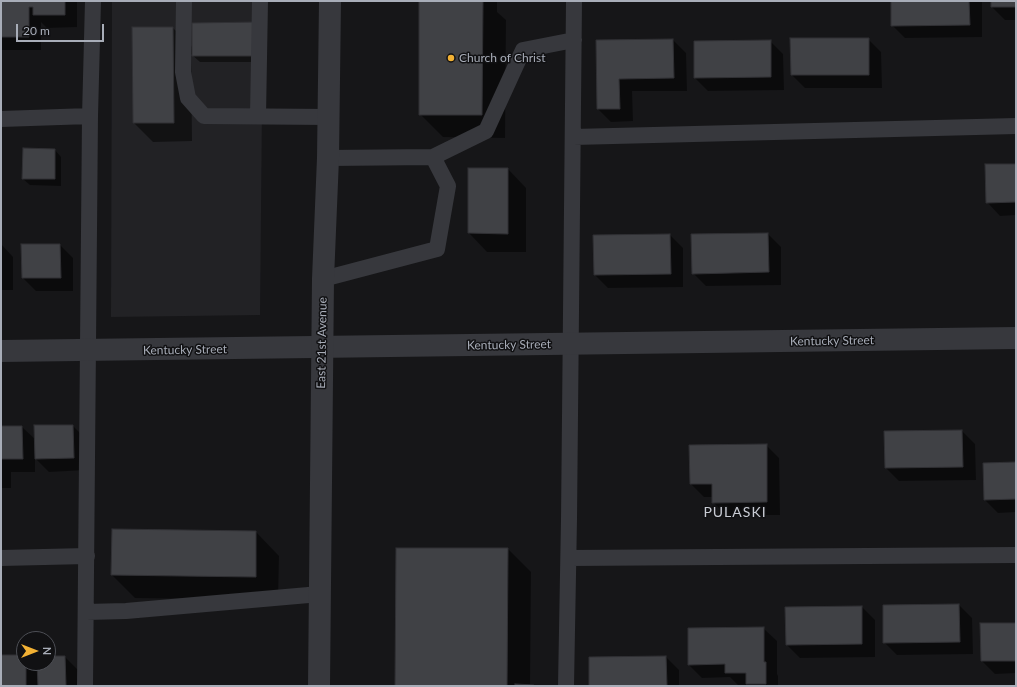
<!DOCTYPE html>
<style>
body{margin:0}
#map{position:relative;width:1017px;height:687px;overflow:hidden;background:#161618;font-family:Lato,sans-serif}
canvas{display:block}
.frame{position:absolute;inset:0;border:2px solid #a8adb8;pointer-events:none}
.north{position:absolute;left:16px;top:631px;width:40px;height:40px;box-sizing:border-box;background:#111113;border:1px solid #4d4f55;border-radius:50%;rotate:90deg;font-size:11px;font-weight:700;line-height:16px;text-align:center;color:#a8adb8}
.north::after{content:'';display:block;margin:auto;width:14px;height:18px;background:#f2b134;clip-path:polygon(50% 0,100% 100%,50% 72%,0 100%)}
.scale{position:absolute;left:16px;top:24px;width:88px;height:18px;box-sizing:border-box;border:2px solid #a8adb8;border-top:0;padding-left:5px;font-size:12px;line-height:14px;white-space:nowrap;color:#a8adb8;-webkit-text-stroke:3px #111113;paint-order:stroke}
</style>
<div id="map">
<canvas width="1017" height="687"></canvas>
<div class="frame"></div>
<div class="north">N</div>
<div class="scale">20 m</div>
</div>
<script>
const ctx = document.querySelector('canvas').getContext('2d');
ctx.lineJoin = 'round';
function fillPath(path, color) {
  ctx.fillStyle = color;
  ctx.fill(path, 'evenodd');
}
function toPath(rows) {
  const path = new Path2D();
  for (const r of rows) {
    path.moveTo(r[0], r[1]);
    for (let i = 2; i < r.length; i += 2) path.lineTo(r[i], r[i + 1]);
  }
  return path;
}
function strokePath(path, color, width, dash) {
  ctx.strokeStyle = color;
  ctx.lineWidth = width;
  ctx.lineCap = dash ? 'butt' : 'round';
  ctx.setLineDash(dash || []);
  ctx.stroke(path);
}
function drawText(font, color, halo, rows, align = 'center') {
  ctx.font = font + ' Lato,sans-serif';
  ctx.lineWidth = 3;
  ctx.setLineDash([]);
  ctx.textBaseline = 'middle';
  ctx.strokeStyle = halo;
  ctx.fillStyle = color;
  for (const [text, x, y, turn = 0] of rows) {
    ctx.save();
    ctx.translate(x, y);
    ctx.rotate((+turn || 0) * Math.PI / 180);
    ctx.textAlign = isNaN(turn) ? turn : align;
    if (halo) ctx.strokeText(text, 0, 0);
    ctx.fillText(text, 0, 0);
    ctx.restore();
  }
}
fillPath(toPath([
 [112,1,263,1,260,315,111,317]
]), '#222225');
fillPath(toPath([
 [1,1,77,1,77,27,47,28,41,22,41,50,1,50],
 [420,1,497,1,497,12,506,20,505,138,443,137,420,114],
 [892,1,981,1,982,2,982,37,905,38,892,25],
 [992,1,1016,1,1016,20,1005,20,992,7],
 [193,24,265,62,200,62,191,54,192,141,153,142,134,123,173,28,193,48],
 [868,39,881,52,882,88,805,88,792,75],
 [673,40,686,53,687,91,632,91,633,121,611,122,598,109,597,41],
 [770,41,783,54,784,90,708,91,695,78],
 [55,150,61,157,61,186,30,185,23,179],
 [1016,165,1016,215,1000,216,987,202],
 [508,169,526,188,526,252,487,252,469,233],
 [768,234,781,247,781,285,706,286,693,273],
 [670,235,683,248,683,287,608,288,595,275],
 [1,244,13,257,13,290,1,290],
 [60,245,73,258,73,291,36,291,23,278],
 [73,426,86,439,86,470,49,472,35,458,35,472,11,472,11,488,1,488,1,427,22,427,36,440],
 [962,431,975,444,976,480,899,481,886,468,885,432],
 [766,445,779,458,780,515,726,515,713,502,713,497,704,497,691,484],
 [1016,463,1016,512,998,513,985,500],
 [113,530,256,532,279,556,278,600,135,598,112,575],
 [508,549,531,572,530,685,534,686,396,686],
 [959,605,972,618,973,654,897,655,884,642,884,606],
 [862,607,875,620,875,657,800,658,787,645],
 [1016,624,1016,673,995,674,982,661],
 [763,628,777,641,777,674,778,676,778,686,739,686,730,677,702,678,689,665],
 [1,656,24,656,24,663,32,663,39,670,38,663,48,663,48,657,65,657,78,670,78,686,1,686],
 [666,657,679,670,679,686,590,686]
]), '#0007');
const building = toPath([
 [1,1,65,1,65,15,33,15,33,7,29,7,29,37,1,37,1,1],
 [419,1,483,1,482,115,419,115,419,1],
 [891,1,969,1,970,25,891,26,891,1],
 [991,1,1016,1,1016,7,991,7,991,1],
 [258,22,258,56,192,56,192,23,258,22],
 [132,27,173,27,174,123,133,123,132,27],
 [790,38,869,38,869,75,791,75,790,38],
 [673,39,674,78,619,79,620,109,597,109,596,40,673,39],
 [771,40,771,77,694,78,694,41,771,40],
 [23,148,55,149,55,179,22,179,23,148],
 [985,164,1016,164,1016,202,986,203,985,164],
 [468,168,508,168,508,234,468,233,468,168],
 [768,233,769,272,692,274,691,234,768,233],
 [670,234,671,274,594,275,593,235,670,234],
 [21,244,60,244,61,278,22,278,21,244],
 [34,425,73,425,74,458,35,459,34,425],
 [1,426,22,426,23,459,1,459,1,426],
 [962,430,963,467,885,468,884,431,962,430],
 [767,444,767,502,712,503,712,484,690,484,689,445,767,444],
 [1016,462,1016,499,984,500,983,463,1016,462],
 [112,529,256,531,256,577,111,575,112,529],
 [396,548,508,548,507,686,395,686,396,548],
 [959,604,960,642,883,643,883,605,959,604],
 [862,606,862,644,786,645,785,607,862,606],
 [980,623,1016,623,1016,661,981,661,980,623],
 [764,627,764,662,766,662,766,684,746,684,746,673,725,673,725,664,688,665,688,628,764,627],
 [1,655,24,655,24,663,26,663,26,686,1,686,1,655],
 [48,656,65,656,66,686,38,686,37,663,48,663,48,656],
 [666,656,667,686,589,686,589,657,666,656],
 [515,684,534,685,534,686,515,686,515,684]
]);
fillPath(building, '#404145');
strokePath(building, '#303034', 1);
strokePath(toPath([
 [184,1,183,72,188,98,204,116,329,117],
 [258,116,260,1],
 [1,119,90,116],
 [573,137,1016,126],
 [433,157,486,131,523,50,574,40],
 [323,279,437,249,448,186,433,157,328,158],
 [1,558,87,556],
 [569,558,1016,555],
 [86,612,126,611,320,594],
 [85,686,90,116,93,1],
 [566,686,569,519,574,1]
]), '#37383d', 16);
strokePath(toPath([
 [1,351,1016,338]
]), '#37383d', 22);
strokePath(toPath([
 [319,686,323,279,328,158,330,1]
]), '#37383d', 22);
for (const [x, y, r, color] of [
 [451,58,4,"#f2b134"]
]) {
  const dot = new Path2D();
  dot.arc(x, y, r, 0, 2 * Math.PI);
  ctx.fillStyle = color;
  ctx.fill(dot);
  strokePath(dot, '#111113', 1.5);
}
drawText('12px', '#a8adb8', '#111113', [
 ["Church of Christ",459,58]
], 'left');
drawText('12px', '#a8adb8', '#111113', [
 ["Kentucky Street",832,341,-1],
 ["East 21st Avenue",322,343,-89],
 ["Kentucky Street",509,345,-1],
 ["Kentucky Street",185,350,-1]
]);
ctx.letterSpacing = '1px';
drawText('14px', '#c9ccd4', '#111113', [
 ["PULASKI",735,512]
]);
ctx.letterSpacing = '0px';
</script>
